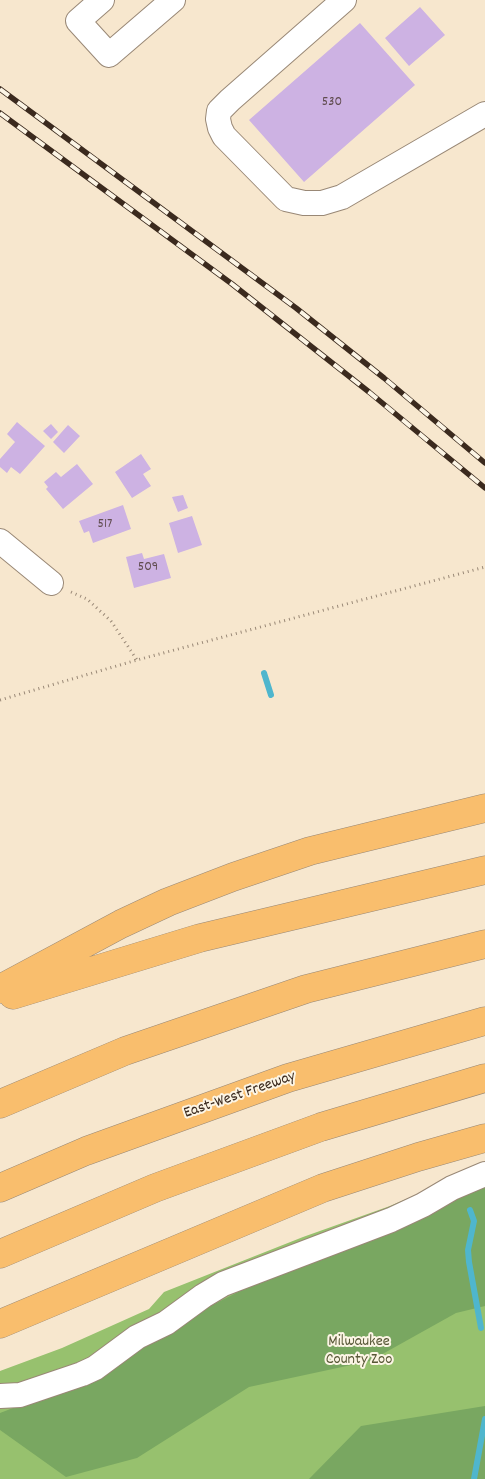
<!DOCTYPE html>
<style>
body{margin:0}
canvas{display:block;background:#f7e7ce}
</style>
<canvas width="485" height="1479"></canvas>
<script>
const ctx = document.querySelector('canvas').getContext('2d');
ctx.lineJoin = 'round';
function fillPath(path, color) {
  ctx.fillStyle = color;
  ctx.fill(path, 'evenodd');
}
function toPath(rows) {
  const path = new Path2D();
  for (const r of rows) {
    path.moveTo(r[0], r[1]);
    for (let i = 2; i < r.length; i += 2) path.lineTo(r[i], r[i + 1]);
  }
  return path;
}
function strokePath(path, color, width, dash) {
  ctx.strokeStyle = color;
  ctx.lineWidth = width;
  ctx.lineCap = dash ? 'butt' : 'round';
  ctx.setLineDash(dash || []);
  ctx.stroke(path);
}
function drawText(font, color, halo, rows, align = 'center') {
  ctx.font = font + ' Dekko,sans-serif';
  ctx.lineWidth = 4;
  ctx.setLineDash([]);
  ctx.textBaseline = 'middle';
  ctx.strokeStyle = halo;
  ctx.fillStyle = color;
  for (const [text, x, y, turn = 0] of rows) {
    ctx.save();
    ctx.translate(x, y);
    ctx.rotate((+turn || 0) * Math.PI / 180);
    ctx.textAlign = isNaN(turn) ? turn : align;
    if (halo) ctx.strokeText(text, 0, 0);
    ctx.fillText(text, 0, 0);
    ctx.restore();
  }
}
fillPath(toPath([
 [485,1165,485,1479,0,1479,0,1371,62,1348,149,1309,164,1292,303,1237,390,1206]
]), '#97c16e');
fillPath(toPath([
 [485,1185,485,1306,456,1313,370,1361,249,1387,137,1458,66,1477,0,1430,0,1413,104,1373,183,1320,287,1267],
 [485,1406,485,1479,309,1479,361,1426]
]), '#79a761');
strokePath(toPath([
 [264,673,271,695],
 [470,1210,474,1221,468,1250,469,1262,481,1328],
 [474,1479,485,1419]
]), '#4fb6cd', 6);
fillPath(toPath([
 [420,7,445,35,409,66,385,38],
 [360,23,415,85,304,182,249,120],
 [17,422,45,446,20,474,11,467,7,473,0,467,0,459,15,442,7,434],
 [51,424,58,432,51,439,43,431],
 [68,425,80,436,64,453,53,442],
 [141,454,151,469,143,474,151,486,132,498,115,472],
 [77,464,93,484,63,509,46,489,48,487,44,482,56,472,61,477],
 [183,495,188,508,178,512,172,497],
 [123,505,131,529,93,543,89,531,84,533,79,521],
 [192,516,202,545,178,553,169,523],
 [142,553,144,559,164,554,171,578,134,588,126,557]
]), '#cdb2e3');
const minor = toPath([
 [102,0,78,21,109,55,173,0],
 [344,0,230,100,219,111,218,119,220,128,224,136,286,199,304,203,322,203,342,197,485,114],
 [0,541,51,583],
 [0,1396,20,1395,82,1374,95,1368,137,1337,166,1323,203,1296,223,1284,391,1220,423,1205,452,1188,485,1174]
]);
const highway = toPath([
 [0,989,121,924,168,902,233,877,310,851,485,808],
 [13,995,200,938,485,870],
 [0,1104,125,1051,306,989,485,944],
 [0,1188,86,1151,288,1078,485,1021],
 [0,1254,155,1188,321,1127,485,1078],
 [0,1324,323,1188,418,1157,485,1138]
]);
strokePath(minor, '#998876', 26);
strokePath(highway, '#998876', 29);
strokePath(toPath([
 [71,592,87,599,111,621,137,660],
 [0,700,137,660,485,567]
]), '#998876', 3, [1, 4]);
strokePath(minor, '#fff', 24);
strokePath(highway, '#f9be6d', 28);
const rail = toPath([
 [0,89,296,308,384,378,485,463],
 [0,113,232,284,369,392,485,488]
]);
strokePath(rail, '#3b2a1e', 5.5);
strokePath(rail, '#fcf5e5', 4, [11]);
drawText('14px', '#604c4f', null, [
 ["530",332,103],
 ["517",105,525],
 ["509",148,568]
]);
drawText('16px', '#3b2a1e', '#fcf5e5', [
 ["East-West Freeway",240,1096,-19]
]);
drawText('16px', '#575736', '#fcf5e5', [
 ["Milwaukee",359,1343],
 ["County Zoo",359,1361]
]);
</script>
